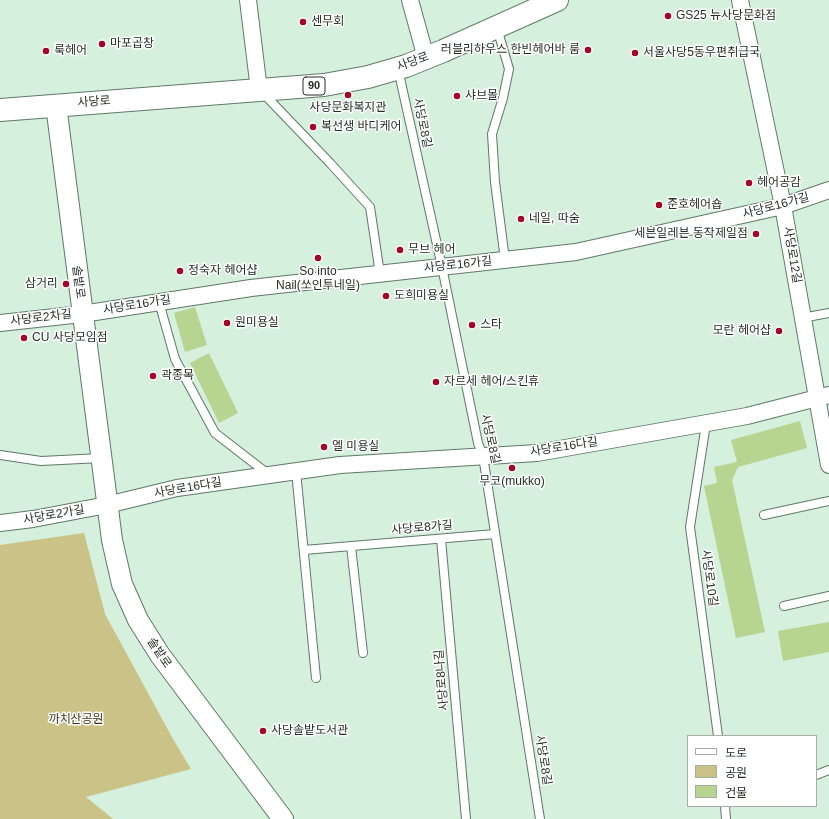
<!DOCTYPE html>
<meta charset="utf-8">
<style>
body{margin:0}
#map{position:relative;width:829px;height:819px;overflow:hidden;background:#d5f0dd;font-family:Helvetica,"Noto Sans KR",sans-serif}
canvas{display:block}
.legend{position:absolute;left:687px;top:735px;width:130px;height:72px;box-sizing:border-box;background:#fff;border:1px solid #a8aca9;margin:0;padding:5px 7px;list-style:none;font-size:12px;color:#252f28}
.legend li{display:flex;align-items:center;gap:8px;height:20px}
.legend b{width:20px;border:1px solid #a8aca9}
</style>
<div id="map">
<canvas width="829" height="819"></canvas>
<ul class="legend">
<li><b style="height:5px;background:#fff"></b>도로</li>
<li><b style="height:11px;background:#cac286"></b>공원</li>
<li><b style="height:11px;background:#b7d590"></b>건물</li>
</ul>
</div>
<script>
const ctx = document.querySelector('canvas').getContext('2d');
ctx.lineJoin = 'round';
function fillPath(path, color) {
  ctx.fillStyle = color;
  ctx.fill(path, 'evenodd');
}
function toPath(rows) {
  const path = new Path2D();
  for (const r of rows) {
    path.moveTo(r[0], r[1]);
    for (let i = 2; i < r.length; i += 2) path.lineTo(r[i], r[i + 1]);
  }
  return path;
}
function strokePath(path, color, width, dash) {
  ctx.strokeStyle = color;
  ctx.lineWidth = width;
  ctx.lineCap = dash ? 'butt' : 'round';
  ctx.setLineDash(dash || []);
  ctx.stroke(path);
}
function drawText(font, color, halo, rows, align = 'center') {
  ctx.font = font + ' Helvetica,"Noto Sans KR",sans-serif';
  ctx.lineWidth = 3;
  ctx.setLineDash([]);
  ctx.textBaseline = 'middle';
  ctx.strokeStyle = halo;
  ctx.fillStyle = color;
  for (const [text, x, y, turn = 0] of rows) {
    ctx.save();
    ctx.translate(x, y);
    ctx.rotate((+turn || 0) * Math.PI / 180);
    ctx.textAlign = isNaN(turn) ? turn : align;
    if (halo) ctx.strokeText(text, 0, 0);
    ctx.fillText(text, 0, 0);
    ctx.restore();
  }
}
fillPath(toPath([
 [84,533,105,614,173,739,191,769,86,797,113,819,0,819,0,545]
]), '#cac286');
fillPath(toPath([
 [195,307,207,345,185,352,174,313],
 [209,353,238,413,219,423,190,363],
 [800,421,807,448,738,467,732,480,765,632,736,638,704,486,717,483,714,467,737,462,731,440],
 [829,622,829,652,783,661,778,631]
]), '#b7d590');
const service = toPath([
 [497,28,509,69,503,98,492,134,495,182,505,260],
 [398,69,442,267,478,443,483,456,540,819],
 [262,92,330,163,370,207,380,274],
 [159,302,175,359,215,433,268,474],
 [802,318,829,313],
 [706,424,690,527,718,736],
 [0,455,41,461,101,458],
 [296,471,316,678],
 [764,515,829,501],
 [441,539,466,819],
 [351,546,363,653],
 [304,550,495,534],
 [784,606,829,596],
 [816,775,829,770],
 [725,806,726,819]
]);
const minor = toPath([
 [248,0,259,90],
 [410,0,426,58],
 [740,0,783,206,829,465],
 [0,323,82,314,251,288,576,252,783,206,829,190],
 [0,523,33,519,107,505,177,488,340,465,537,453,747,416,829,395]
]);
const tertiary = toPath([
 [56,105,112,540,122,584,138,620,160,655,283,819]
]);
const primary = toPath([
 [0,110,324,85,368,77,406,66,443,51,557,0]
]);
strokePath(service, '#607868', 10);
strokePath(minor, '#607868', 18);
strokePath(tertiary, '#607868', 22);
strokePath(primary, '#607868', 24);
strokePath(service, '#fff', 8);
strokePath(minor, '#fff', 16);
strokePath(tertiary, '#fff', 20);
strokePath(primary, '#fff', 22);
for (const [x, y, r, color] of [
 [668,16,4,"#a30524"],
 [303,22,4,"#a30524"],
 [102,44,4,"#a30524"],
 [588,50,4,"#a30524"],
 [46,51,4,"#a30524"],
 [635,53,4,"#a30524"],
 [348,95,4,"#a30524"],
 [457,96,4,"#a30524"],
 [313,127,4,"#a30524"],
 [749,183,4,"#a30524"],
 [659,205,4,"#a30524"],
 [521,219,4,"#a30524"],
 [756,234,4,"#a30524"],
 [400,250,4,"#a30524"],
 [318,258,4,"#a30524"],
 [180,271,4,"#a30524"],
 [66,284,4,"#a30524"],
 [386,296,4,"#a30524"],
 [227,323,4,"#a30524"],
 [472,325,4,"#a30524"],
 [779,331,4,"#a30524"],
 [24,338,4,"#a30524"],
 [153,376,4,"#a30524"],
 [436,382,4,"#a30524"],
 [324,447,4,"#a30524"],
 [512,468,4,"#a30524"],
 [263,731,4,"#a30524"]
]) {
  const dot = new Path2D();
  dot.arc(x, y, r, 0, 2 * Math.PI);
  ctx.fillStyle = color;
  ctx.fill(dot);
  strokePath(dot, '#fff', 1.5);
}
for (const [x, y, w] of [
 [314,86,22]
]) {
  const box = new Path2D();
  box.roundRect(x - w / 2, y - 9, w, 18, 3);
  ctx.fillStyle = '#fff';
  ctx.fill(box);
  strokePath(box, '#252f28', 1);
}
drawText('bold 11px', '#252f28', null, [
 ["90",314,86]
]);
drawText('12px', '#252f28', '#fff', [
 ["GS25 뉴사당문화점",676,16],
 ["센무회",311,22],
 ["마포곱창",110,44],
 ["러블리하우스 한빈헤어바 룸",580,50,"right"],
 ["룩헤어",54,51],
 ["서울사당5동우편취급국",643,53],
 ["샤브몰",465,96],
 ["사당문화복지관",348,108,"center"],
 ["복선생 바디케어",321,127],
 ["헤어공감",757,183],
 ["준호헤어숍",667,205],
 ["네일, 따숨",529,219],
 ["세븐일레븐 동작제일점",748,234,"right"],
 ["무브 헤어",408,250],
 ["정숙자 헤어샵",188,271],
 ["So into",318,272,"center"],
 ["Nail(쏘인투네일)",318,286,"center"],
 ["삼거리",58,284,"right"],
 ["도희미용실",394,296],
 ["원미용실",235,323],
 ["스타",480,325],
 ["모란 헤어샵",771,331,"right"],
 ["CU 사당모임점",32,338],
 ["곽종목",161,376],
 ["자르세 헤어/스킨휴",444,382],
 ["엘 미용실",332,447],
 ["무코(mukko)",512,482,"center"],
 ["사당솔밭도서관",271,731]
], 'left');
drawText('12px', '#252f28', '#fff', [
 ["사당로",413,62,-20],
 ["사당로",94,102,-4],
 ["사당로8길",422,123,78],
 ["사당로16가길",776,206,-15],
 ["사당로12길",792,255,80],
 ["사당로16가길",458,265,-6],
 ["솔밭로",78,282,83],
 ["사당로16가길",137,305,-9],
 ["사당로2차길",41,318,-7],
 ["사당로8길",490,439,77],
 ["사당로16다길",564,447,-9],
 ["사당로16다길",188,488,-10],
 ["사당로2가길",54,515,-10],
 ["사당로8가길",422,528,-5],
 ["사당로10길",709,578,82],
 ["솔밭로",159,653,56],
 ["사당로8나길",442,680,-95],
 ["사당로8길",543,760,81]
]);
drawText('12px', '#3d3917', '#fff', [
 ["까치산공원",76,720]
]);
</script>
